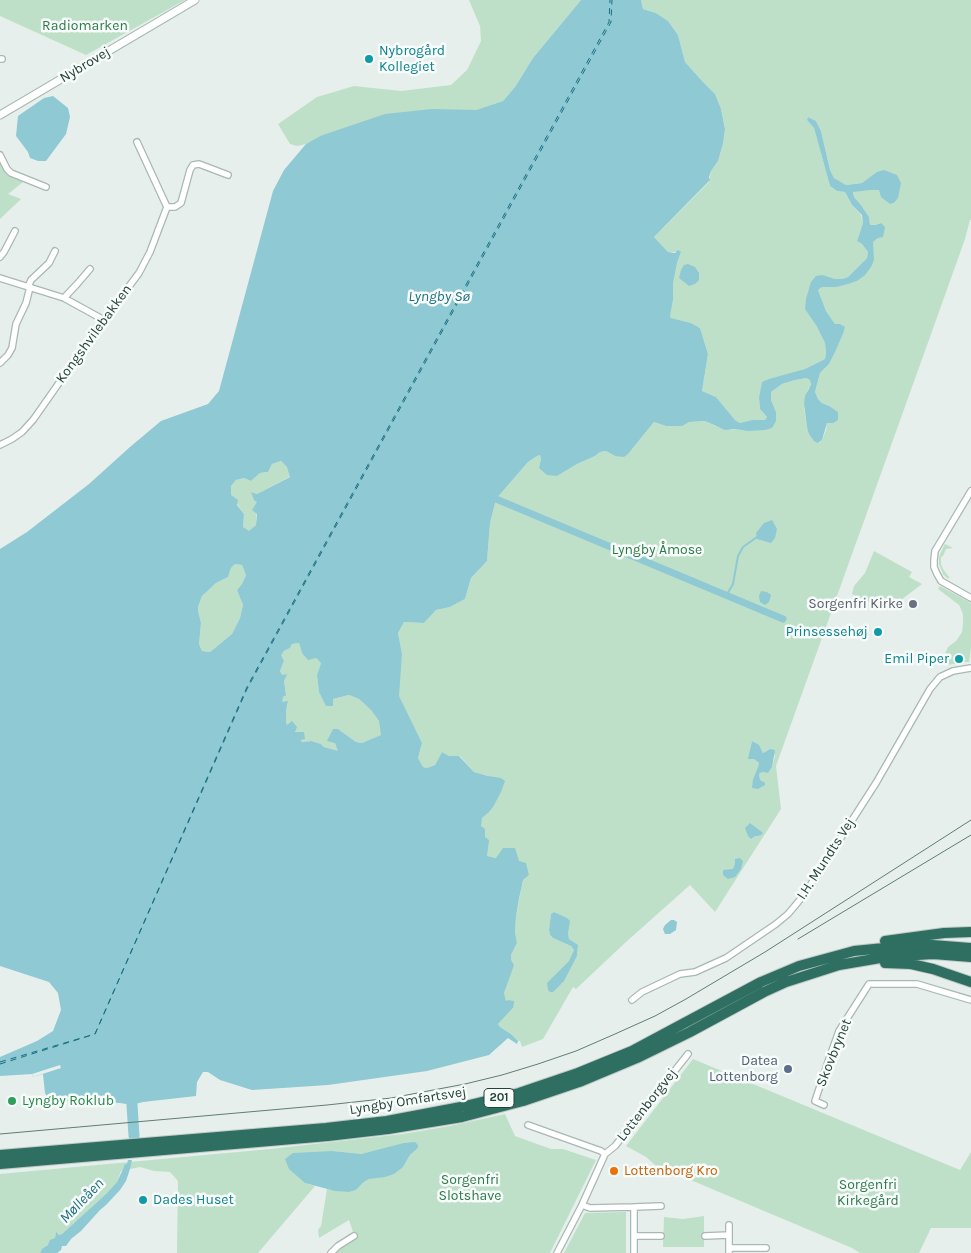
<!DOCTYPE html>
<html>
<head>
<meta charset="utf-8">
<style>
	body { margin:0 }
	canvas { display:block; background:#e6efeb }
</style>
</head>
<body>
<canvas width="971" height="1253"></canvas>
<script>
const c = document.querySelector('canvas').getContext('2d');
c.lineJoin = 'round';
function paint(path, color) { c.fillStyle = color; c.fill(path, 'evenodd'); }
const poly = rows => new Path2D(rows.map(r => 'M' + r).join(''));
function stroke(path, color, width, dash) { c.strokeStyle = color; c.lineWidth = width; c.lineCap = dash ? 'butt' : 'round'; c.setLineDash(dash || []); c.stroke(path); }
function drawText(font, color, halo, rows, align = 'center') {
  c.font = font + ' Karla,sans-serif'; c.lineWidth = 5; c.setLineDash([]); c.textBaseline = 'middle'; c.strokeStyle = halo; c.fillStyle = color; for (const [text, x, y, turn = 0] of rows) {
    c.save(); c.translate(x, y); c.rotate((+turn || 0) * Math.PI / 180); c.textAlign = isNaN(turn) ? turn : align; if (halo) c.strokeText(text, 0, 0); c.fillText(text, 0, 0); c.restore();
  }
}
const green = poly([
	[0,0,185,0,86,55,0,16],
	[469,0,581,0,533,58,515,87,503,101,476,110,463,111,320,136,306,144,297,146,290,144,278,124,317,97,354,86,401,91,451,85,467,70,481,41,480,26],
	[641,0,971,0,971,220,970,220,965,239,935,323,776,766,781,809,715,912,690,885,626,942,576,989,573,987,543,1039,522,1047,520,1041,518,1041,511,1034,500,1027,498,1024,513,1008,512,1002,508,1000,506,1001,504,993,508,980,511,960,511,955,517,943,515,932,516,916,523,880,529,875,527,870,496,858,486,856,485,837,480,826,482,818,488,813,488,776,474,772,460,756,449,756,442,752,435,765,427,768,423,767,418,758,422,743,398,696,402,654,398,633,404,622,424,623,436,610,450,607,465,599,471,578,487,561,490,523,496,499,528,462,537,456,540,455,541,459,539,468,557,476,577,464,595,456,600,452,606,451,615,456,628,454,654,422,666,426,689,422,705,421,715,426,732,430,736,429,765,430,776,412,771,400,771,392,782,384,795,380,806,378,810,380,811,386,808,389,804,408,807,427,819,443,822,440,826,430,829,406,822,403,818,399,815,392,820,373,829,364,843,334,840,324,835,324,826,311,818,290,822,287,837,287,857,281,873,247,873,242,878,238,881,223,870,226,869,217,861,205,854,197,853,191,871,190,879,190,890,204,894,203,898,198,868,179,862,183,846,185,834,178,830,170,821,131,816,121,808,117,807,120,814,128,830,186,837,191,845,192,852,205,861,215,863,223,857,241,862,244,868,252,867,258,848,277,842,279,835,279,816,276,816,325,825,343,826,353,825,359,805,369,787,375,759,398,760,409,767,417,765,420,752,420,740,423,735,420,716,397,702,391,708,354,700,328,691,323,671,318,670,315,673,300,673,284,677,263,681,252,668,252,654,237,709,182,711,171,718,161,723,144,725,128,721,109,715,94,703,82,685,62,678,35,668,21,656,13,643,9],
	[752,741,761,749,763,753,770,749,775,756,772,767,768,773,762,772,759,774,760,780,753,779,758,767,759,763,754,759,750,751],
	[554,912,560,915,568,928,568,933,569,939,578,946,577,956,561,985,574,950,571,946,553,938,550,935,549,930,551,914],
	[0,162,5,171,23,182,8,194,21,199,0,219],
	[281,461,287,467,291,476,257,494,251,492,257,501,256,525,249,532,243,527,244,514,231,495,231,486,236,480,244,478,251,481,260,473,268,472,272,464],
	[945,544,953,548,946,549,943,556,941,557,941,564,943,569,949,577,948,579,943,574,939,564,939,557,941,552],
	[874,551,912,572,909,577,922,584,888,610,852,594,854,586,865,573],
	[235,564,242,565,246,575,242,584,237,590,243,605,240,618,232,634,210,652,202,651,199,644,201,623,198,611,198,607,202,596,216,583,228,577,231,568],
	[940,586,971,603,971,648,969,662,962,662,948,665,941,663,948,647,956,641,962,632,963,623,963,614,959,605,938,589],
	[299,643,302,653,316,658,321,663,317,675,319,692,326,705,333,699,349,695,359,699,371,710,379,721,382,735,362,743,356,742,338,729,335,743,339,752,324,747,321,744,313,741,303,742,300,739,298,733,287,726,286,722,286,711,288,702,281,702,283,697,286,694,284,681,286,674,282,676,280,671,284,661,280,655,284,651,290,648,292,644],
	[693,1059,960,1170,971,1152,971,1228,931,1228,919,1253,860,1253,852,1248,655,1165,646,1157,626,1146],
	[505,1114,515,1136,551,1149,563,1149,596,1160,550,1253,334,1253,355,1238,349,1220,319,1238,318,1230,321,1226,327,1189,349,1192,356,1190,364,1182,369,1179,403,1167,410,1155,418,1148,379,1150,360,1154,333,1151,305,1183,315,1186,258,1253,177,1253,178,1181,170,1172,154,1171,140,1167,121,1171,117,1182,106,1194,62,1234,59,1235,56,1233,55,1238,40,1253,0,1253,0,1174,270,1149,403,1134,450,1126],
	[626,1212,626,1253,564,1253,585,1213],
	[704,1216,704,1247,663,1247,664,1217,683,1219]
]);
const water = poly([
	[581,0,641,0,643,9,656,13,668,21,678,35,685,62,703,82,715,94,721,109,725,129,723,144,718,161,711,171,709,177,710,180,654,237,668,252,675,253,678,250,681,252,677,263,673,284,673,300,670,316,671,318,691,323,700,328,708,354,702,391,716,397,735,420,740,423,752,420,765,420,767,417,760,409,759,398,762,382,769,379,805,369,825,359,826,353,825,343,816,325,805,309,806,299,811,282,816,276,822,275,835,279,842,279,848,277,867,258,868,252,862,244,857,241,863,223,862,215,852,205,845,192,837,191,830,186,814,128,807,120,808,117,816,121,821,131,830,170,834,178,846,185,862,183,877,172,884,170,897,175,901,183,898,198,894,203,890,204,881,197,879,190,871,190,853,192,854,197,861,205,869,217,870,225,875,225,881,223,885,227,883,237,878,238,873,242,874,260,871,267,865,275,857,281,848,284,837,287,822,287,818,290,826,311,835,324,840,324,845,327,843,334,835,352,829,364,820,373,815,392,818,399,822,403,829,406,838,412,838,420,833,423,827,423,822,440,818,443,814,441,809,434,807,427,804,404,805,396,811,385,810,380,806,378,795,380,782,384,771,392,771,400,776,412,776,421,772,428,765,430,748,431,736,429,725,430,705,421,689,422,682,426,666,426,654,422,628,454,624,457,615,456,606,451,600,452,595,456,577,464,557,476,547,475,539,468,541,459,540,455,537,456,528,462,496,499,490,523,487,561,471,578,465,599,450,607,436,610,424,623,404,622,398,633,402,654,399,696,422,743,418,758,423,767,427,768,435,765,442,752,449,756,459,756,474,772,488,776,501,778,505,781,501,792,493,807,488,813,482,818,481,826,485,829,485,837,489,840,487,856,496,858,503,848,515,848,519,861,526,863,529,875,523,880,519,899,516,916,515,932,517,943,511,955,511,960,514,965,504,993,506,1001,508,1000,514,1001,514,1003,513,1008,498,1024,500,1027,511,1034,518,1041,517,1044,508,1038,489,1055,427,1071,328,1085,252,1090,220,1080,208,1072,203,1072,197,1082,196,1096,143,1102,132,1105,120,1103,81,1100,50,1102,45,1093,43,1074,33,1077,32,1074,0,1076,0,1057,37,1041,53,1031,61,1010,58,993,49,982,0,966,0,549,27,532,89,484,130,447,161,421,208,404,219,391,273,191,284,170,306,144,320,136,385,114,432,109,476,110,503,101,515,87,533,58],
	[281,461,287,467,290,477,257,494,251,492,254,500,257,502,252,510,257,514,256,525,249,531,243,527,244,514,237,505,238,500,231,495,231,486,236,480,244,478,251,481,260,473,268,472,272,464],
	[235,564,242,565,246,575,242,584,237,590,243,605,240,618,232,634,210,652,202,651,199,644,201,623,198,611,198,607,202,596,216,583,228,577,231,568],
	[299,643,302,653,308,660,316,658,321,663,317,675,319,692,326,706,333,706,333,699,349,695,359,699,371,710,379,721,381,735,362,743,356,742,338,729,333,729,327,741,335,743,338,751,324,747,321,744,312,741,302,742,301,740,305,739,304,732,295,732,297,727,292,721,287,725,286,722,286,711,288,701,282,702,283,697,286,695,284,681,287,674,282,675,280,671,284,661,281,655,284,651,290,648,292,644],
	[53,96,68,108,70,117,66,134,46,161,38,161,30,158,28,152,16,136,18,116,44,98],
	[688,264,695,267,699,273,699,280,695,284,689,286,679,278,681,270,684,265],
	[772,520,777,529,775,538,771,543,757,539,756,533,764,523],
	[761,591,767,592,771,595,769,602,765,605,760,602,759,596],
	[752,741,759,745,763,753,770,749,775,750,772,767,768,773,762,772,759,774,760,780,765,783,765,785,758,789,752,788,753,779,758,767,759,763,754,759,748,759],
	[750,823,763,833,761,835,757,836,755,836,751,839,748,836,745,828],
	[740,858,743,861,741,869,735,877,728,879,723,875,723,870,733,869,735,864,735,859],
	[554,912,567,918,570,921,568,933,569,939,578,945,577,956,564,981,553,992,550,992,548,990,547,983,569,961,574,950,571,946,553,938,550,935,549,930,551,914],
	[671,920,674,920,677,922,676,930,670,934,665,934,663,929,665,925],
	[415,1142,418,1145,418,1148,410,1155,403,1167,394,1174,385,1177,369,1179,364,1182,356,1190,349,1192,335,1191,305,1183,289,1169,285,1159,293,1153,333,1151,361,1154,404,1143],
	[128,1160,132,1160,130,1169,126,1181,120,1190,106,1205,100,1210,81,1231,71,1239,66,1246,62,1246,61,1250,57,1253,40,1253,42,1249,48,1245,50,1240,55,1238,56,1232,59,1235,62,1234,106,1194,117,1182,124,1167,124,1165,127,1164]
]);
const pier = poly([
	[60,1065,61,1068,33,1077,32,1074]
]);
const stream = poly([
	[726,596,733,584,738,556,743,547,757,537]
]);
const canal = poly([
	[496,499,783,619]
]);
const river = poly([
	[132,1105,134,1136]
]);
const ferry = poly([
	[0,1062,95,1034,247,687,609,22,610,0],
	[0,1064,95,1034,247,689,611,22,612,0]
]);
const minor = poly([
	[0,59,2,59],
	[0,155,7,169,11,173,46,187],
	[167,207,175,207,181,203,190,170,193,165,199,164,228,175],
	[0,257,4,252,15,231],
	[0,278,64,298,104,320],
	[28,287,31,280,49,263,55,251],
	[64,298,78,283,90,269],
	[0,363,8,355,12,348,16,324,26,303,30,287],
	[0,445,12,439,22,432,33,420,92,336,139,273,150,252,167,207,137,142],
	[971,491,935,551,934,560,934,567,937,574,941,581,971,598],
	[632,1000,642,992,680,974,695,972,726,958,776,924,788,914,804,895,876,783,930,689,940,677,953,671,971,668],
	[824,1105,815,1101,829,1059,839,1031,869,984,917,984,971,1000],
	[528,1125,601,1151,605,1154],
	[582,1205,590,1208,634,1207,634,1253],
	[634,1207,661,1206],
	[729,1225,729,1253],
	[634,1236,661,1236],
	[705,1236,729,1235],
	[729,1248,766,1248],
	[331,1253,338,1246,354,1236],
	[557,1253,582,1205,605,1154,615,1146,688,1054]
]);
const tertiary = poly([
	[0,115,195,0]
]);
const motorway = poly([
	[885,941,944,933,971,932],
	[885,963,911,964,933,969,971,982],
	[0,1155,326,1128,387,1121,461,1107,519,1093,578,1073,632,1051,761,982,799,966,854,951,894,947,932,945,971,948],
	[0,1164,328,1136,388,1129,462,1117,523,1101,582,1081,637,1058,690,1032,764,992,786,982,839,965,886,957,933,954,971,957]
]);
const tram = poly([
	[798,939,971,835],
	[0,1134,327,1105,391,1098,465,1084,502,1075,538,1064,576,1051,615,1034,655,1016,686,999,765,952,971,820]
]);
const markers = [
	[369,59,5,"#0f9aa8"],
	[913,604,5,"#6b7280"],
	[878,632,5,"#0f9aa8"],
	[959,659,5,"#0f9aa8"],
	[788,1069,5,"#5c6f8a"],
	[12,1101,5,"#2e9e5b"],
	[614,1171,5,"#e8710a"],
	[143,1200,5,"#0f9aa8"]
];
const shields = [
	[499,1098,30]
];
const shieldNames = [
	["201",499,1098]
];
const parkNames = [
	["Radiomarken",85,26],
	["Lyngby Åmose",657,550],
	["Sorgenfri",470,1180],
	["Slotshave",470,1196],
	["Sorgenfri",868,1185],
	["Kirkegård",868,1201]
];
const cultureNames = [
	["Nybrogård",379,51],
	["Kollegiet",379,67],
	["Prinsessehøj",868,632,"right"],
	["Emil Piper",949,659,"right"],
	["Dades Huset",153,1200]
];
const streetNames = [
	["Nybrovej",85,65,-31],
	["Kongshvilebakken",94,334,-54],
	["I.H. Mundts Vej",826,859,-57],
	["Skovbrynet",834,1053,-68],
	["Lyngby Omfartsvej",408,1101,-9],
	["Lottenborgvej",647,1105,-52]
];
const worshipNames = [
	["Sorgenfri Kirke",903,604]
];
const serviceNames = [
	["Datea",778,1061],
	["Lottenborg",778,1077]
];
const leisureNames = [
	["Lyngby Roklub",22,1101]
];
const foodNames = [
	["Lottenborg Kro",624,1171]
];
const waterNames = [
	["Lyngby Sø",439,297],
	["Mølleåen",82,1201,-46]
];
paint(green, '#bfe0c8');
paint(water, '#8ec9d4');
paint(pier, '#e6efeb');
stroke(stream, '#8ec9d4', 2);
stroke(canal, '#8ec9d4', 7);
stroke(river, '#8ec9d4', 11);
stroke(ferry, '#1c6f80', 1, [6, 5]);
stroke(minor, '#a8b8b2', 8);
stroke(tertiary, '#a8b8b2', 9);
stroke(motorway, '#c2cac8', 12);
stroke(minor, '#fff', 5.5);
stroke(tertiary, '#fff', 7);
stroke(motorway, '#2f6f62', 10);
stroke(tram, '#5f7d75', 1);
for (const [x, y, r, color] of markers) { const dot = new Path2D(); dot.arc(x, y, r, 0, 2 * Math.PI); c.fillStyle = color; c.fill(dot); stroke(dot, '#f7fbf9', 2); }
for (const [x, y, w] of shields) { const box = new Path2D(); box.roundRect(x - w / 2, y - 9.5, w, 19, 4); c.fillStyle = '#f7fbf9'; c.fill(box); stroke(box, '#24423a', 1); }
drawText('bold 12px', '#24423a', null, shieldNames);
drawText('14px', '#2d7a4b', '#f7fbf9', parkNames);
drawText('14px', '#0d838f', '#f7fbf9', cultureNames, 'left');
drawText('14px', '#24423a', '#f7fbf9', streetNames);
drawText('14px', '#5b616d', '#f7fbf9', worshipNames, 'right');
drawText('14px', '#4e5e75', '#f7fbf9', serviceNames, 'right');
drawText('14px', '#27864d', '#f7fbf9', leisureNames, 'left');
drawText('14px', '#c56008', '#f7fbf9', foodNames, 'left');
drawText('italic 15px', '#1c6f80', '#f7fbf9', waterNames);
</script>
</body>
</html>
